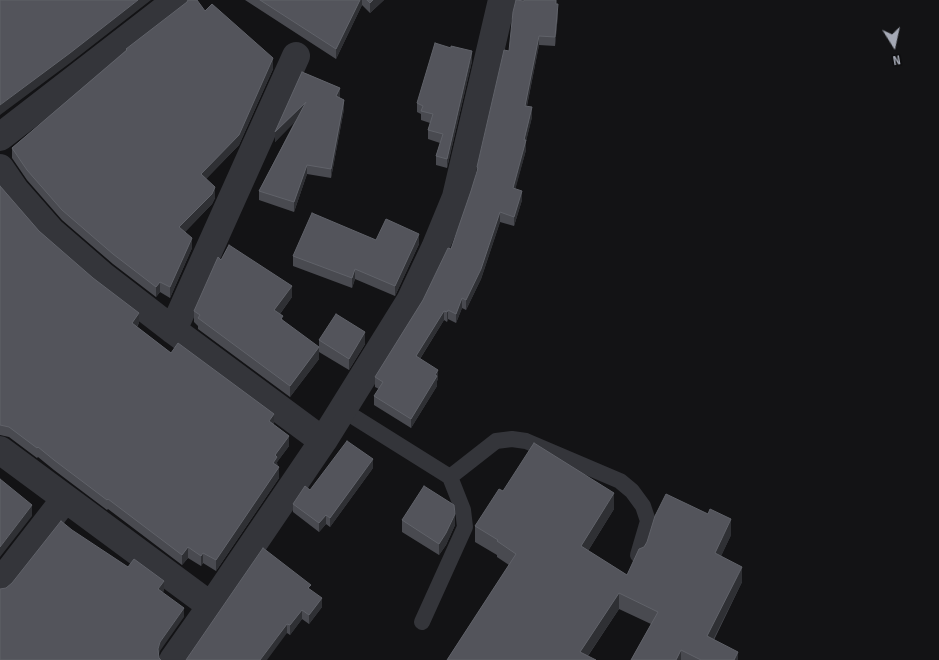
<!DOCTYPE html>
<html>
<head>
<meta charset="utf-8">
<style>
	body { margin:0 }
	#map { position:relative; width:939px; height:660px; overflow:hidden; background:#131315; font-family:"Sofia Sans Condensed",sans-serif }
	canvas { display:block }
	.north { position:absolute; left:869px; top:20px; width:50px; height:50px; -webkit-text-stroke:4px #0e0e10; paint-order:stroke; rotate:170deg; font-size:14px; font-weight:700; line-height:20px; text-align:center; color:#a5a9b5 }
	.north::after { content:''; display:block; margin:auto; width:18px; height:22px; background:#a5a9b5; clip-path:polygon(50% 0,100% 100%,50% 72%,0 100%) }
</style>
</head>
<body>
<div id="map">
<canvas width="939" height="660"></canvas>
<div class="north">N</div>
</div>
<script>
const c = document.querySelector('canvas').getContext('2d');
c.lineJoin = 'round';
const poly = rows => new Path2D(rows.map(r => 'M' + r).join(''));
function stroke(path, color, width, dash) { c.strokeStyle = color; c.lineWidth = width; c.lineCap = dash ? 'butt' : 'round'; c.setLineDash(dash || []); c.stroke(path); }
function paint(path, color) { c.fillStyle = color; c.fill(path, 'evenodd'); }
const lane = poly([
	[343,410,450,477,496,441,512,439,526,441,620,481,632,491,643,506,648,521,638,555],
	[422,622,465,527,463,510,450,477]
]);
const street = poly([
	[0,137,177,0],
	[0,168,15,190,51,231,103,276,173,330,323,441],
	[173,330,296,56],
	[0,450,211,606],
	[0,583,65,499],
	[173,660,211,606,323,441,410,301,435,248,456,197,502,0]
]);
const wall = poly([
	[245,0,384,0,370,13,362,5,336,59],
	[556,4,558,14,555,46,539,45,527,106,532,117,526,141,526,150,515,189,522,200,514,226,500,222,481,279,466,310,462,308,456,323,448,319,447,322,444,320,420,359,438,379,437,381,437,386,411,428,374,405,374,396,379,389,375,387,375,377,423,300,451,249,471,191,477,172,477,167,509,51],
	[205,11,273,69,239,145,206,179,215,198,212,204,185,232,192,248,170,298,160,292,156,297,113,264,62,220,27,180,12,158,12,148,126,50,126,49],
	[472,61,447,168,436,165,436,156,440,143,428,139,428,130,430,123,421,120,421,114,417,112,417,103],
	[302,72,340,88,340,98,344,100,344,109,331,178,307,174,294,212,259,200,259,191,295,121,275,142,275,132],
	[0,186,39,231,139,323,137,327,171,353,274,424,274,425,289,446,277,462,279,478,216,571,203,563,201,566,188,558,182,565,108,509,107,510,54,470,38,457,37,458,9,437,0,435],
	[376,240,419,244,395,296,355,279,352,288,293,266,293,256],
	[221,260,292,297,280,314,283,321,319,359,290,397,198,329,198,326,194,322,194,311],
	[319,340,365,344,349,370,319,352],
	[373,468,330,527,326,524,319,532,293,512,293,504,310,490],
	[503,491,614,509,588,551,627,575,731,535,721,556,742,582,714,640,738,660,631,660,651,624,619,609,588,656,447,660,509,565,497,557,497,555,475,542,475,526],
	[402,520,455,525,446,545,439,555,402,532],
	[311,590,322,607,309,624,302,619,290,635,287,633,186,660]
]);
const shadedWall = poly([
	[138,0,151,0,70,63,0,115,0,105],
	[360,0,362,0,362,5,336,59,336,49],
	[373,0,384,0,370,13,370,3],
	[558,4,558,14,555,46,555,37],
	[539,36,539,45,525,115,525,106],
	[472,51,472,61,447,168,447,159],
	[273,58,273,69,239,145,201,184,201,174],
	[340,88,340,97,336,105,336,96],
	[344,100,344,109,331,178,331,169],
	[306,102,306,111,275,142,275,132],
	[532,107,532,117,526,141,526,150,513,198,513,188],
	[307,165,307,174,294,212,294,202],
	[215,187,215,198,212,204,179,238,179,227],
	[522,191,522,200,514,226,514,217],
	[500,212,500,222,481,279,466,310,466,300],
	[419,234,419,244,395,296,395,286],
	[192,238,192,248,170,298,170,287],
	[355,269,355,279,352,288,352,278],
	[160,282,160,292,156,297,156,287],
	[292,286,292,297,274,322,274,310],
	[462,298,462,308,456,323,456,314],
	[448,310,448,319,447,322,447,312],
	[444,311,444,320,416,365,416,356],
	[139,313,139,323,132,333,132,323],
	[365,332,365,344,349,370,349,359],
	[319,347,319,359,290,397,290,386],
	[438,370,438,379,437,381,437,386,411,428,411,419],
	[274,414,274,424,269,431,269,421],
	[289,436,289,446,277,462,277,467,273,463,275,455],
	[373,459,373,468,330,527,330,518],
	[279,467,279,478,216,571,216,560],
	[614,493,614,509,581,562,581,546],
	[32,505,32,516,0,557,0,547],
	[455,514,455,525,446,545,439,555,439,544],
	[326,515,326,524,319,532,319,523],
	[731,519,731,535,715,569,715,553],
	[188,547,188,558,182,565,182,555],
	[203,553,203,563,201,566,201,556],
	[742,567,742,582,707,652,707,636],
	[164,581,164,591,158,598,158,589],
	[619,593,619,609,585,660,580,652],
	[322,598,322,607,309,624,309,615],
	[184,608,184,617,160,651,158,658,158,649,160,642],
	[302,610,302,619,290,635,290,625],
	[287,624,287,633,267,660,260,660],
	[681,650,681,660,676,660],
	[738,652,738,660,734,660]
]);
const building = poly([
	[0,0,138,0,70,53,0,105,0,0],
	[188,0,197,0,205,11,212,4,273,58,239,135,201,174,215,187,212,194,179,227,192,238,170,287,160,282,156,287,113,254,62,210,27,170,12,148,127,50,126,49,187,2,188,0],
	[260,0,360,0,336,49,260,0],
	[367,0,373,0,370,3,367,0],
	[516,0,524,1,524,0,556,0,556,4,558,4,555,37,539,36,525,106,532,107,524,140,526,140,513,188,522,191,514,217,500,212,481,269,466,300,462,298,456,314,448,310,447,312,444,311,416,356,438,370,435,375,437,376,411,419,374,396,383,382,375,377,423,300,448,248,451,249,471,191,478,168,477,167,504,50,509,51,513,12,516,0],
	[435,43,451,48,451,46,472,51,447,159,436,156,443,134,428,130,433,114,421,111,423,106,417,103,435,43],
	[302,72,340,88,336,96,344,100,331,169,307,165,294,202,259,191,306,102,275,132,302,72],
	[0,186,39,231,93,278,139,313,132,323,171,353,178,343,274,414,269,421,289,436,275,455,277,457,273,463,279,467,216,560,203,553,201,556,188,547,182,555,108,499,107,500,54,460,38,447,37,448,9,427,0,425,0,186],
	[312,213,376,240,386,219,419,234,395,286,355,269,352,278,293,256,312,213],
	[229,245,292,286,274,310,283,316,281,319,319,347,290,386,198,318,200,315,194,311,218,257,221,260,229,245],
	[336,314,365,332,349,359,319,340,336,314],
	[347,441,373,459,330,518,326,515,319,523,293,504,305,486,310,490,347,441],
	[534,443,614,493,581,546,627,575,639,549,644,547,647,542,655,516,666,494,708,514,710,509,731,519,715,553,742,567,707,636,738,652,734,660,701,660,681,650,676,660,631,660,658,612,619,593,580,652,596,660,447,660,516,554,497,541,498,540,475,526,499,489,503,491,534,443],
	[0,479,32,505,0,547,0,479],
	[424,486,454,505,455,514,446,533,439,544,402,520,424,486],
	[61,521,72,530,128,567,134,559,164,581,158,589,184,608,160,642,158,649,159,658,161,660,0,660,0,589,6,588,12,583,61,521],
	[263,548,311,585,308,588,322,598,309,615,302,610,290,625,287,624,260,660,186,660,263,548]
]);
stroke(lane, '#34353a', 16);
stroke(street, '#34353a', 28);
paint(wall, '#494a50');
paint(shadedWall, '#2f3034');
paint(building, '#53545b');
stroke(building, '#606269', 1);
</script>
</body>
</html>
